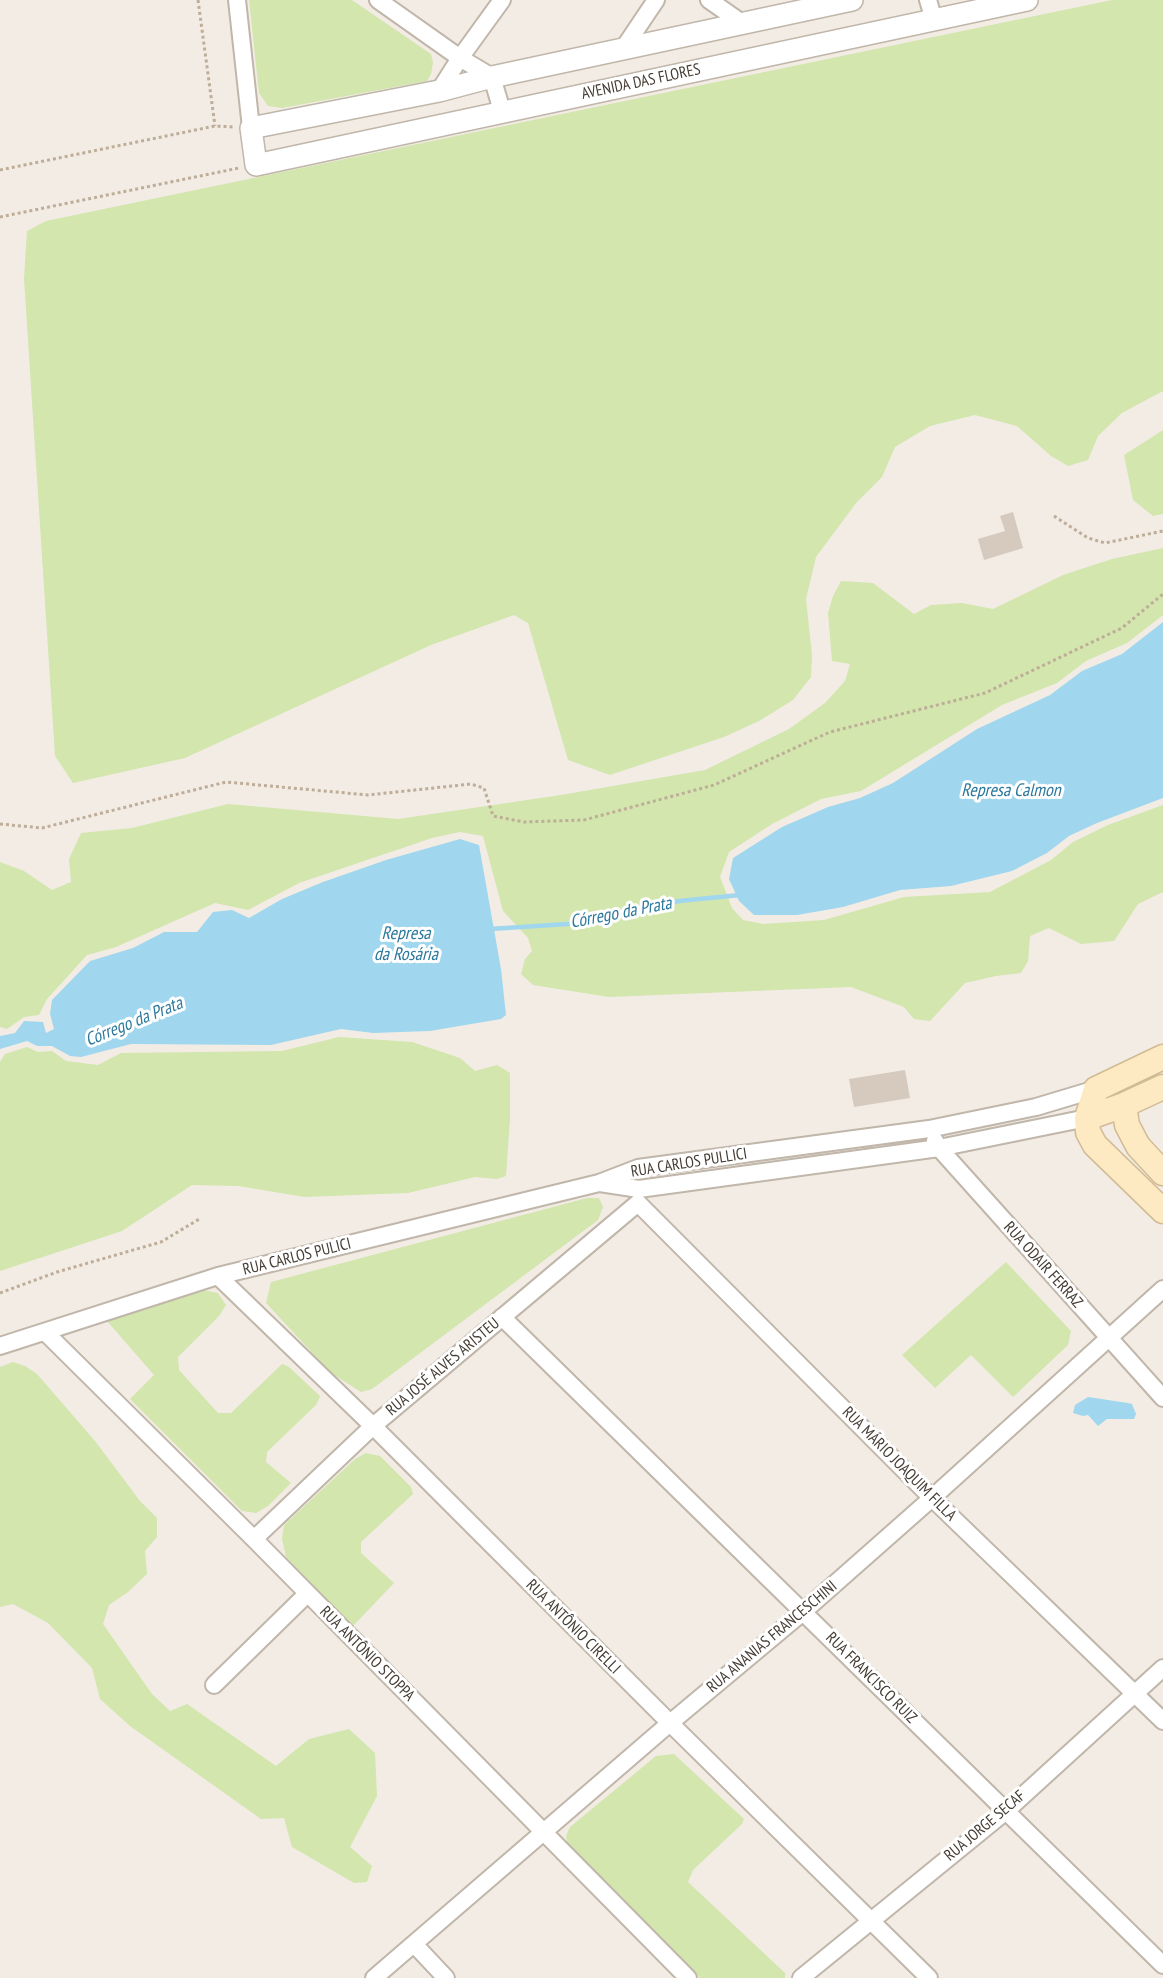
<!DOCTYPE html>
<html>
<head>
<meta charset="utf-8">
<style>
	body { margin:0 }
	canvas { display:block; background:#f2ece4 }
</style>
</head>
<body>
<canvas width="1163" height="1978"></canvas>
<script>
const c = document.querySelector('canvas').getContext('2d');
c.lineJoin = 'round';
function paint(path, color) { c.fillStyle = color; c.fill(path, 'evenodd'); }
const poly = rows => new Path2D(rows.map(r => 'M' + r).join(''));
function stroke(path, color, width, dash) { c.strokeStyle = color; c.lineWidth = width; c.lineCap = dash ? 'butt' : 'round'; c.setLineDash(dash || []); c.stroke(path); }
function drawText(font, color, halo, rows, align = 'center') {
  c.font = font + ' "PT Sans Narrow",sans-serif'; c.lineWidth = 6; c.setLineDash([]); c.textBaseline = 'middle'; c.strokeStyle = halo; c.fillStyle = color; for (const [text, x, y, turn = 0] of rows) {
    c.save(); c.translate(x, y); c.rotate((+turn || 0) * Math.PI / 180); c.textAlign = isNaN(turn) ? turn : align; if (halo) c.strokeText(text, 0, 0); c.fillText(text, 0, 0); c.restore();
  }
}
const green = poly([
	[249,0,352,0,431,54,433,63,431,74,427,81,282,108,268,106,259,93],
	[1112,0,1163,0,1163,391,1122,413,1098,436,1088,460,1068,466,1051,456,1017,426,975,415,930,426,895,447,882,477,856,503,816,557,806,599,812,655,811,677,793,700,759,721,724,737,610,775,568,760,528,623,514,615,431,645,185,758,73,783,55,756,24,279,27,231,46,221],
	[1163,430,1163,514,1153,516,1133,500,1124,455],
	[1163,548,1163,615,1127,643,1086,661,1057,683,1002,705,861,791,821,799,772,824,729,852,720,877,732,908,743,920,763,924,824,920,904,897,990,892,1051,860,1073,842,1108,825,1163,805,1163,892,1138,904,1114,941,1081,944,1049,928,1030,936,1028,961,1021,973,996,976,965,983,930,1021,914,1019,904,1007,851,987,609,997,533,985,521,974,525,959,532,951,528,938,503,911,483,836,460,832,432,838,299,883,248,910,215,903,116,947,87,955,47,999,39,1015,24,1017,7,1029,0,1027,0,862,24,871,52,890,71,882,69,859,81,833,132,828,228,804,398,819,561,795,705,770,789,729,825,703,845,681,850,664,832,661,828,613,833,596,841,581,873,583,914,614,931,605,962,603,993,609,1063,575,1112,559],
	[339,1037,412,1042,460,1058,475,1071,497,1065,510,1073,510,1119,506,1176,497,1179,475,1177,408,1193,305,1197,238,1186,192,1185,122,1231,0,1271,0,1062,5,1054,27,1047,38,1052,52,1051,66,1061,98,1065,121,1053,282,1051],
	[587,1198,599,1198,603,1207,598,1220,372,1389,361,1392,331,1373,266,1303,271,1282],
	[1006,1262,1071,1331,1068,1345,1013,1397,971,1355,935,1388,902,1355],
	[197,1289,218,1293,226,1305,219,1316,178,1357,179,1370,218,1413,231,1413,282,1364,289,1367,320,1396,316,1405,267,1452,266,1462,291,1483,268,1506,256,1513,242,1511,130,1399,154,1375,107,1321],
	[13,1362,25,1366,37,1374,95,1441,140,1501,157,1518,157,1537,145,1551,147,1574,128,1592,109,1605,103,1624,152,1694,170,1711,187,1704,276,1766,309,1739,349,1729,375,1753,377,1796,350,1847,372,1866,367,1882,354,1883,292,1847,284,1818,261,1819,130,1726,100,1699,92,1668,48,1623,13,1604,0,1607,0,1367],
	[366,1453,380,1456,411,1487,413,1494,361,1542,361,1553,394,1583,353,1626,286,1557,282,1539,284,1525,355,1459],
	[674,1754,744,1819,742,1824,693,1870,688,1882,785,1973,785,1978,700,1978,567,1842,566,1836,570,1827,656,1756]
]);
const water = poly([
	[1163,622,1163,798,1097,823,1069,836,1047,853,1012,871,951,886,900,890,843,907,797,915,754,915,739,901,729,879,733,858,782,827,828,807,860,798,893,783,977,729,1050,695,1082,671,1122,654],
	[460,839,479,845,501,969,506,1015,501,1019,430,1031,373,1033,341,1029,271,1045,131,1044,81,1057,70,1056,52,1046,37,1046,27,1041,0,1049,0,1036,15,1033,24,1021,43,1022,46,1033,54,1029,50,1014,52,1000,90,961,133,948,164,932,197,932,213,912,232,910,249,918,282,899,323,882,386,860],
	[1088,1397,1128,1403,1132,1404,1136,1414,1134,1419,1107,1419,1098,1426,1088,1415,1083,1416,1073,1413,1075,1405]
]);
const stream = poly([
	[490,929,583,923,679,901,740,895]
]);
const building = poly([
	[1013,512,1023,548,984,560,978,539,1005,531,1000,516],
	[905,1070,910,1098,854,1107,849,1079]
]);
const path = poly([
	[198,0,215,126],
	[0,170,215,126,234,127],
	[0,217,239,168],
	[1054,516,1088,538,1105,543,1163,531],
	[0,824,42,828,226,782,368,795,471,784,484,788,493,816,524,822,584,820,714,785,830,732,985,693,1122,628,1163,594],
	[0,1293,57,1272,161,1242,201,1218]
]);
const minor = poly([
	[237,0,251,128],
	[378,0,460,58,492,77,502,111],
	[709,0,742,23],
	[928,0,934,20],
	[623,49,656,0],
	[439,91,460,58,502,0],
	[935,1141,939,1148,1163,1398],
	[600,1183,639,1189,939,1148,1087,1118],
	[638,1203,932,1498,1163,1721],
	[218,1276,373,1426,670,1723,929,1978],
	[502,1317,1163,1965],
	[45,1332,254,1539,688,1978],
	[0,1346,218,1276,599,1183,638,1168,929,1129,1036,1107,1096,1089],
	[254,1539,373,1426,638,1203],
	[214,1685,307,1594],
	[414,1944,446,1978],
	[374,1978,670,1723,804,1611,932,1498,1163,1289],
	[801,1978,1006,1811,1163,1668]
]);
const tertiary = poly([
	[852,0,492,77,439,91,251,128,256,165,1027,0]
]);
const secondary = poly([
	[1163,1057,1096,1089,1087,1118,1088,1132,1095,1145,1163,1211],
	[1124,1105,1127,1125,1138,1146,1163,1173],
	[1087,1118,1124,1105,1163,1087]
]);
const streetNames = [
	["AVENIDA DAS FLORES",641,82,-12],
	["RUA CARLOS PULLICI",689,1163,-9],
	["RUA CARLOS PULICI",297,1257,-14],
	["RUA ODAIR FERRAZ",1043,1265,48],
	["RUA JOSÉ ALVES ARISTEU",443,1367,-40],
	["RUA MÁRIO JOAQUIM FILLA",899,1464,45],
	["RUA ANTÔNIO CIRELLI",573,1627,45],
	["RUA ANANIAS FRANCESCHINI",772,1637,-40],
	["RUA ANTÔNIO STOPPA",367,1654,45],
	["RUA FRANCISCO RUIZ",871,1678,45],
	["RUA JORGE SECAF",985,1826,-40]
];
const waterNames = [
	["Represa Calmon",1011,791],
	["Córrego da Prata",621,913,-11],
	["Represa",406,934],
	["da Rosária",406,955],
	["Córrego da Prata",134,1022,-22]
];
paint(green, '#d2e6ad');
paint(water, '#a0d7ee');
stroke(stream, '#a0d7ee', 4.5);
paint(building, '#d6c9bd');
stroke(minor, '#c0b6aa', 20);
stroke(tertiary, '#c0b6aa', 24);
stroke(secondary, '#d1bb94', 27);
stroke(path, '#bead98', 3, [3, 3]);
stroke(minor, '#fff', 16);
stroke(tertiary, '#fff', 21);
stroke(secondary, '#fde9c2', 24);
drawText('16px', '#443c34', '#fff', streetNames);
drawText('italic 18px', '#2d799d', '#fff', waterNames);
</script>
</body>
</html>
